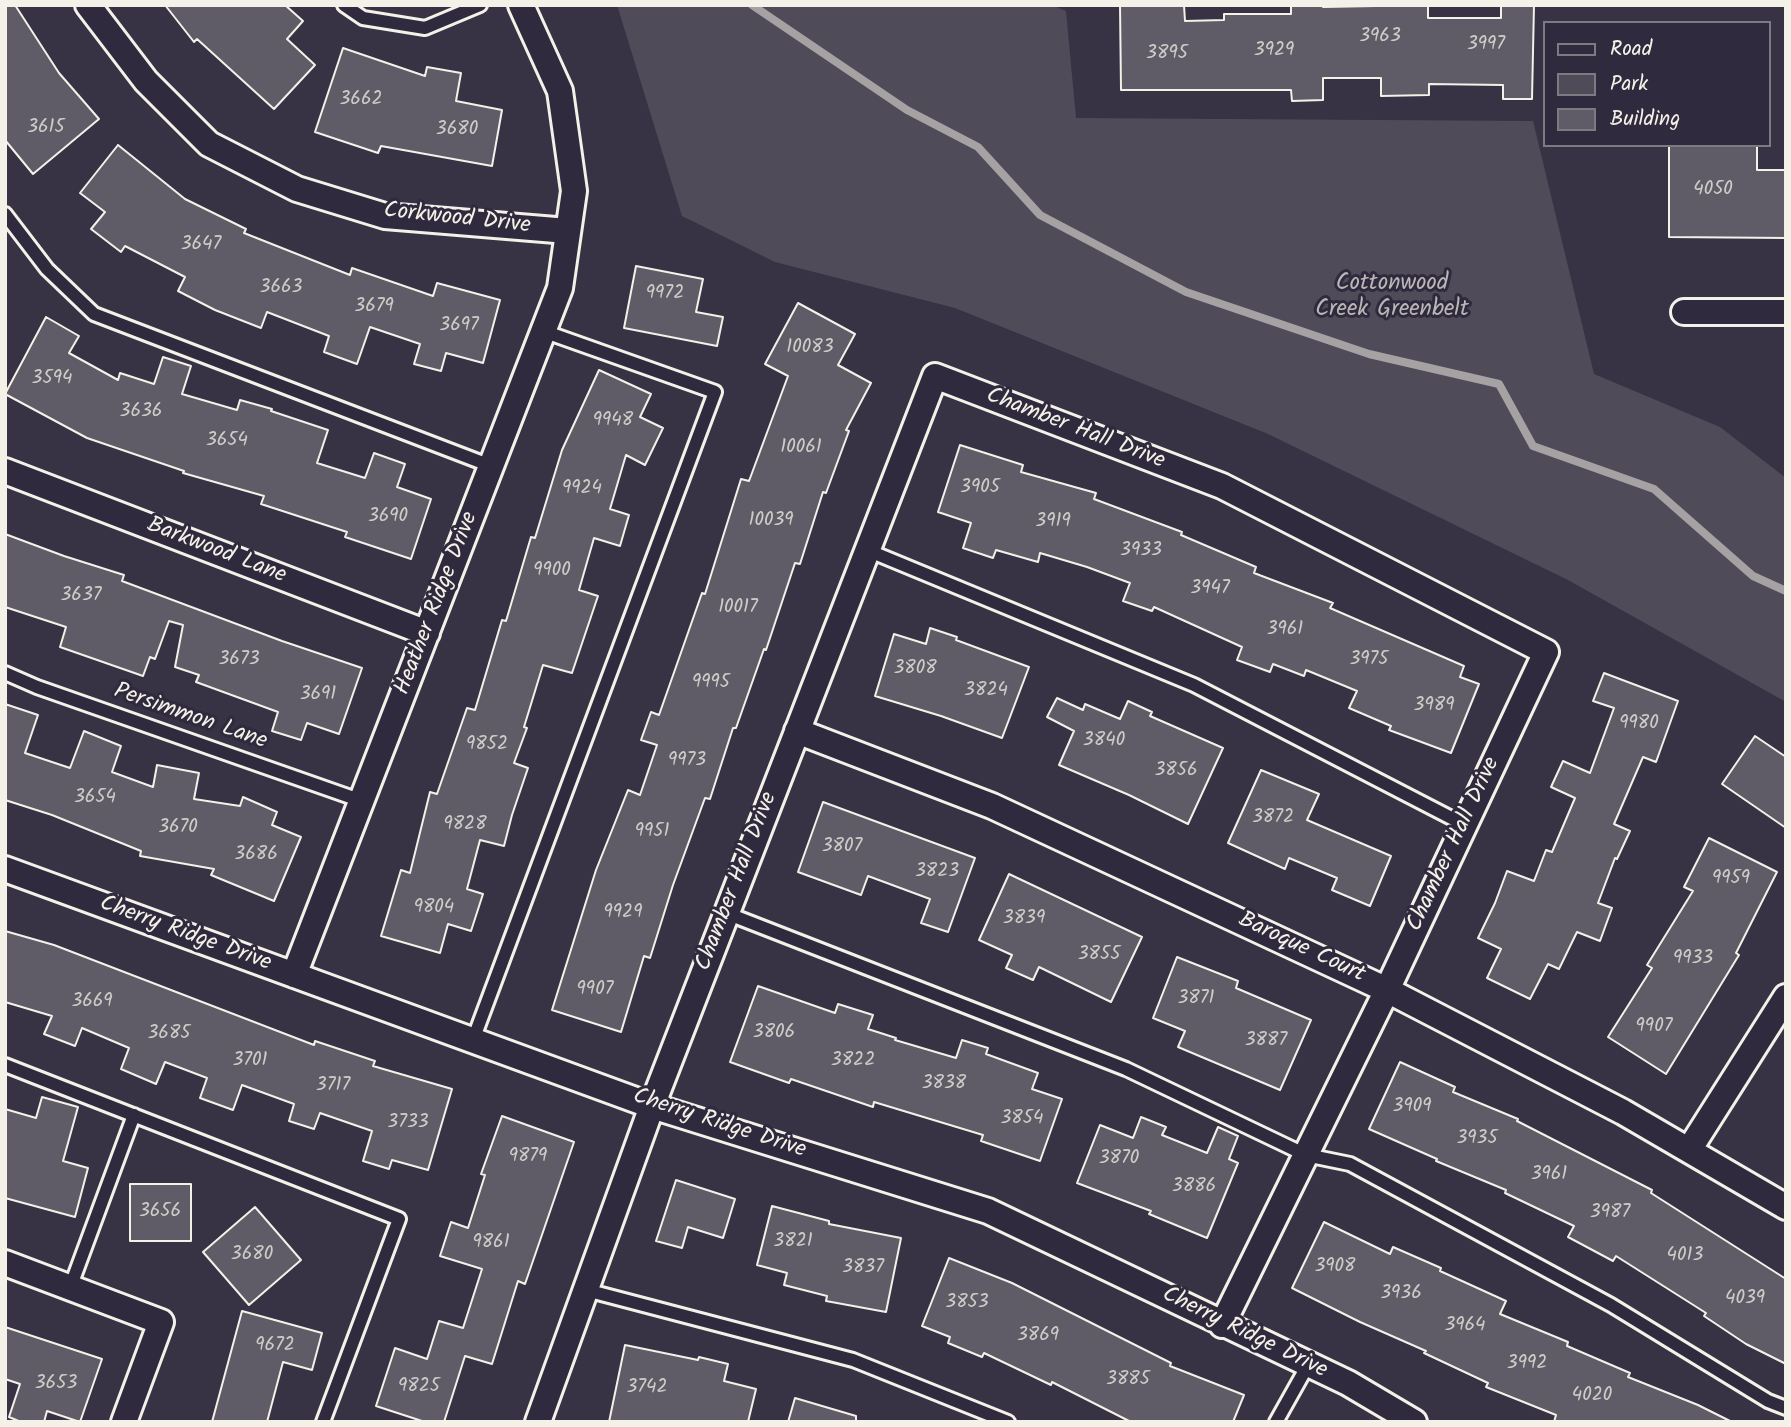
<!DOCTYPE html>
<html>
<head>
<meta charset="utf-8">
<style>
	body { margin:0 }
	#map { position:relative; width:1791px; height:1427px; overflow:hidden; background:#373244; font-family:Kalam,sans-serif }
	canvas { display:block }
	.frame { position:absolute; inset:0; border:7px solid #f4f1e8; pointer-events:none }
	.legend { position:absolute; left:1543px; top:21px; width:228px; height:126px; box-sizing:border-box; background:#2f2a3d; border:2px solid #7e7a81; margin:0; padding:9px 12px; list-style:none; font-size:21px; color:#f4f1e8 }
	.legend li { display:flex; align-items:center; gap:14px; height:35px }
	.legend b { width:35px; border:2px solid #7e7a81 }
</style>
</head>
<body>
<div id="map">
<canvas width="1791" height="1427"></canvas>
<div class="frame"></div>
<ul class="legend">
<li><b style="height:9px;background:#2f2a3d"></b>Road</li>
<li><b style="height:19px;background:#504b59"></b>Park</li>
<li><b style="height:19px;background:#5f5c67"></b>Building</li>
</ul>
</div>
<script>
const c = document.querySelector('canvas').getContext('2d');
c.lineJoin = 'round';
function paint(path, color) { c.fillStyle = color; c.fill(path, 'evenodd'); }
const poly = rows => new Path2D(rows.map(r => 'M' + r).join(''));
function stroke(path, color, width, dash) { c.strokeStyle = color; c.lineWidth = width; c.lineCap = dash ? 'butt' : 'round'; c.setLineDash(dash || []); c.stroke(path); }
function drawText(font, color, halo, rows, align = 'center') {
  c.font = font + ' Kalam,sans-serif'; c.lineWidth = 6; c.setLineDash([]); c.textBaseline = 'middle'; c.strokeStyle = halo; c.fillStyle = color; for (const [text, x, y, turn = 0] of rows) {
    c.save(); c.translate(x, y); c.rotate((+turn || 0) * Math.PI / 180); c.textAlign = isNaN(turn) ? turn : align; if (halo) c.strokeText(text, 0, 0); c.fillText(text, 0, 0); c.restore();
  }
}
const green = poly([
	[617,5,1052,5,1066,11,1076,118,1533,121,1594,374,1720,427,1786,478,1786,702,1568,580,1268,434,955,308,775,262,682,216]
]);
const stream = poly([
	[752,5,907,110,978,147,1040,215,1186,292,1369,354,1499,384,1533,446,1654,489,1753,576,1786,591]
]);
const building = poly([
	[5,5,15,5,59,73,99,119,33,174,5,140,5,5],
	[165,5,285,5,303,21,287,39,315,65,274,109,197,39,194,42,165,5],
	[1120,5,1184,5,1185,21,1224,20,1224,14,1291,14,1291,5,1323,5,1323,7,1428,5,1428,18,1501,18,1501,5,1534,5,1532,99,1503,99,1503,85,1429,84,1429,95,1381,96,1381,78,1323,78,1323,100,1292,101,1291,90,1121,90,1120,5],
	[343,48,425,76,427,67,461,73,456,101,502,110,492,166,381,146,378,153,315,132,343,48],
	[118,145,185,199,246,229,244,233,350,275,352,268,433,296,437,283,500,300,483,363,446,353,441,371,414,364,420,344,370,327,357,364,324,352,329,336,267,312,261,328,215,310,178,291,185,277,125,246,121,252,91,229,105,212,80,193,118,145],
	[1669,145,1757,145,1757,170,1786,170,1786,238,1669,237,1669,145],
	[636,266,703,279,696,312,723,317,717,346,624,328,636,266],
	[798,303,855,334,838,365,871,383,846,430,849,431,826,493,823,492,800,564,795,563,766,650,764,649,736,728,733,728,710,799,705,798,673,885,650,958,644,956,621,1032,552,1010,596,870,628,790,640,795,657,745,641,740,651,712,659,715,702,593,705,594,741,479,749,481,788,376,765,364,798,303],
	[46,317,79,336,69,353,118,380,120,373,154,384,163,357,191,366,182,394,237,410,240,400,272,409,271,411,328,430,317,463,365,478,374,453,405,464,397,487,431,499,411,559,345,537,347,532,261,504,264,496,183,473,184,471,87,438,5,394,46,317],
	[599,370,651,394,640,417,663,428,645,465,626,455,610,509,629,515,620,546,594,538,579,590,598,596,572,673,543,665,524,727,527,728,514,763,528,768,512,815,504,846,480,840,467,889,483,894,471,931,448,924,440,953,381,936,401,870,410,873,430,792,437,794,467,708,475,710,502,620,506,621,531,537,535,538,562,450,599,370],
	[960,445,1023,465,1021,472,1096,493,1094,499,1182,532,1181,535,1256,567,1254,573,1333,603,1330,608,1464,666,1460,677,1479,684,1451,753,1389,730,1391,726,1349,708,1357,691,1306,670,1304,676,1273,664,1270,672,1237,660,1242,647,1154,607,1152,611,1123,601,1130,583,1087,567,1040,553,1038,562,996,550,993,558,963,548,971,523,938,512,960,445],
	[5,534,64,556,124,575,122,581,282,641,362,668,339,734,307,723,301,740,272,731,278,712,196,682,199,675,175,667,183,625,169,621,155,659,150,657,143,676,60,647,66,627,5,607,5,534],
	[930,628,957,637,956,640,1029,667,1002,738,941,716,875,696,894,634,926,644,930,628],
	[1604,673,1678,701,1656,762,1643,757,1614,824,1630,831,1617,859,1615,858,1598,903,1612,908,1600,941,1577,932,1559,969,1548,964,1530,999,1487,978,1501,949,1478,938,1495,903,1507,871,1534,881,1546,850,1552,852,1575,798,1551,787,1563,761,1590,773,1614,708,1593,701,1604,673],
	[1057,698,1083,710,1085,704,1120,719,1128,701,1152,712,1150,716,1223,748,1188,824,1129,795,1059,765,1074,731,1047,717,1057,698],
	[5,704,38,715,25,753,70,768,84,731,121,746,112,772,153,787,157,765,199,773,194,799,240,806,243,797,277,812,272,825,301,837,274,901,211,875,214,869,140,856,141,851,52,815,5,800,5,704],
	[1755,736,1786,757,1786,828,1722,784,1755,736],
	[1261,770,1319,794,1307,820,1391,856,1370,906,1332,890,1337,878,1289,858,1285,869,1228,843,1261,770],
	[823,802,975,858,948,932,921,923,930,899,868,876,861,895,798,872,823,802],
	[1709,838,1777,872,1736,953,1739,955,1666,1074,1608,1037,1652,968,1647,965,1693,891,1684,887,1709,838],
	[1009,874,1142,937,1111,1002,1039,967,1033,980,1006,968,1012,955,979,940,1009,874],
	[5,931,54,945,314,1045,315,1041,375,1061,373,1066,452,1089,428,1170,392,1160,389,1169,363,1161,372,1131,320,1113,314,1129,289,1121,294,1104,242,1085,233,1110,200,1098,207,1078,165,1062,156,1084,121,1069,129,1048,82,1028,75,1046,44,1034,52,1016,5,1002,5,931],
	[1177,957,1238,981,1236,988,1311,1020,1280,1090,1178,1047,1185,1031,1153,1018,1177,957],
	[758,986,835,1013,838,1004,873,1015,868,1029,896,1038,895,1040,956,1058,962,1040,988,1048,986,1054,1038,1073,1032,1089,1062,1099,1040,1161,981,1141,983,1135,874,1102,873,1107,791,1079,789,1083,730,1062,758,986],
	[1400,1062,1455,1087,1453,1092,1518,1119,1517,1121,1652,1190,1651,1193,1786,1279,1786,1364,1746,1344,1704,1316,1706,1313,1616,1256,1613,1261,1568,1237,1574,1226,1505,1193,1506,1190,1436,1161,1437,1159,1369,1129,1400,1062],
	[42,1097,78,1107,63,1161,88,1168,75,1217,5,1198,5,1109,36,1118,42,1097],
	[502,1116,574,1142,525,1284,518,1281,492,1364,465,1356,444,1422,425,1422,376,1406,395,1348,427,1359,439,1321,463,1328,482,1269,440,1256,451,1222,468,1228,485,1175,481,1174,502,1116],
	[1141,1117,1166,1127,1162,1135,1207,1153,1218,1127,1238,1136,1229,1159,1238,1163,1207,1238,1149,1214,1151,1211,1077,1183,1100,1125,1133,1138,1141,1117],
	[676,1180,735,1199,723,1238,688,1227,682,1248,656,1241,676,1180],
	[130,1184,191,1184,191,1241,130,1241,130,1184],
	[772,1206,829,1221,829,1224,901,1238,886,1312,826,1301,827,1296,784,1285,787,1273,757,1265,772,1206],
	[255,1207,301,1260,249,1305,203,1252,255,1207],
	[1324,1222,1390,1254,1393,1247,1441,1268,1440,1271,1506,1301,1500,1314,1568,1342,1567,1346,1630,1373,1628,1377,1698,1405,1732,1422,1554,1422,1556,1415,1486,1387,1488,1383,1424,1353,1426,1351,1360,1322,1292,1288,1324,1222],
	[949,1258,1012,1283,1171,1363,1170,1366,1244,1395,1233,1422,1131,1422,1052,1382,1051,1385,984,1353,982,1357,948,1343,950,1337,922,1326,949,1258],
	[242,1311,322,1333,312,1370,283,1362,267,1422,212,1422,242,1311],
	[5,1327,102,1359,80,1422,47,1411,44,1422,21,1422,9,1417,20,1384,5,1379,5,1327],
	[625,1345,698,1360,699,1357,728,1364,724,1381,756,1389,748,1422,609,1422,625,1345],
	[795,1398,856,1416,856,1422,788,1422,795,1398]
]);
const service = poly([
	[344,5,363,18,425,28,480,5],
	[5,214,47,269,94,314,491,466],
	[867,550,1194,685,1465,825],
	[5,673,37,687,362,801],
	[726,913,1126,1069,1306,1155,1350,1164,1611,1305,1768,1401,1786,1408],
	[473,1040,715,392,543,331],
	[5,1065,399,1219,323,1422],
	[70,1288,134,1115],
	[586,1290,853,1360,1008,1422],
	[1276,1422,1308,1365]
]);
const minor = poly([
	[88,5,146,81,209,144,297,189,385,216,568,231],
	[1684,312,1786,312],
	[5,471,427,633],
	[797,731,992,806,1387,990,1623,1112,1786,1207],
	[5,869,652,1106,988,1211,1348,1383,1414,1422],
	[294,975,560,288,574,191,560,91,521,5],
	[1689,1150,1786,997],
	[5,1263,161,1322,124,1422],
	[538,1422,652,1106,935,376,1222,486,1546,652,1387,990,1222,1325]
]);
const numberNames = [
	["3963",1380,38],
	["3997",1486,46],
	["3929",1274,52],
	["3895",1167,55],
	["3662",361,101],
	["3615",46,129],
	["3680",457,131],
	["4050",1713,191],
	["3647",201,246],
	["3663",281,289],
	["9972",665,295],
	["3679",374,308],
	["3697",459,327],
	["10083",810,349],
	["3594",52,380],
	["3636",141,413],
	["9948",613,422],
	["3654",227,442],
	["10061",801,449],
	["3905",980,489],
	["9924",582,490],
	["3690",388,518],
	["10039",771,522],
	["3919",1053,523],
	["3933",1141,552],
	["9900",552,572],
	["3947",1210,590],
	["3637",81,597],
	["10017",738,609],
	["3961",1285,631],
	["3673",239,661],
	["3975",1369,661],
	["3808",915,670],
	["9995",711,684],
	["3824",986,692],
	["3691",318,696],
	["3989",1434,707],
	["9980",1639,725],
	["3840",1104,742],
	["9852",487,746],
	["9973",687,762],
	["3856",1176,772],
	["3654",95,799],
	["3872",1273,819],
	["9828",465,826],
	["3670",178,829],
	["9951",652,833],
	["3807",842,848],
	["3686",256,856],
	["3823",937,873],
	["9959",1731,880],
	["9804",434,909],
	["9929",623,914],
	["3839",1024,920],
	["3855",1099,956],
	["9933",1693,960],
	["9907",595,991],
	["3871",1196,1000],
	["3669",92,1003],
	["9907",1654,1028],
	["3806",774,1034],
	["3685",169,1035],
	["3887",1266,1042],
	["3701",250,1062],
	["3822",853,1062],
	["3838",944,1085],
	["3717",333,1087],
	["3909",1412,1108],
	["3854",1022,1120],
	["3733",408,1124],
	["3935",1477,1140],
	["9879",528,1158],
	["3870",1119,1160],
	["3961",1549,1176],
	["3886",1194,1188],
	["3656",160,1213],
	["3987",1610,1214],
	["3821",793,1243],
	["9861",491,1244],
	["3680",252,1256],
	["4013",1685,1257],
	["3908",1335,1268],
	["3837",863,1269],
	["3936",1401,1295],
	["4039",1745,1300],
	["3853",967,1304],
	["3964",1465,1327],
	["3869",1038,1337],
	["9672",275,1347],
	["3992",1527,1365],
	["3885",1128,1381],
	["3653",56,1385],
	["9825",419,1388],
	["3742",647,1389],
	["4020",1592,1397]
];
const streetNames = [
	["Corkwood Drive",457,220,6],
	["Chamber Hall Drive",1075,430,21],
	["Barkwood Lane",216,552,21],
	["Heather Ridge Drive",438,604,-69],
	["Persimmon Lane",190,718,19],
	["Chamber Hall Drive",1455,845,-65],
	["Chamber Hall Drive",738,882,-69],
	["Cherry Ridge Drive",185,935,20],
	["Baroque Court",1301,949,25],
	["Cherry Ridge Drive",719,1125,18],
	["Cherry Ridge Drive",1244,1334,26]
];
const parkNames = [
	["Cottonwood",1392,285],
	["Creek Greenbelt",1392,311]
];
paint(green, '#504b59');
stroke(stream, '#a6a2a4', 8);
paint(building, '#5f5c67');
stroke(building, '#f4f1e8', 2);
stroke(service, '#f4f1e8', 18);
stroke(minor, '#f4f1e8', 30);
stroke(service, '#2f2a3d', 12);
stroke(minor, '#2f2a3d', 24);
drawText('19px', '#cfccc8', null, numberNames);
drawText('23px', '#f4f1e8', '#2f2a3d', streetNames);
drawText('23px', '#bbb7b6', '#2f2a3d', parkNames);
</script>
</body>
</html>
